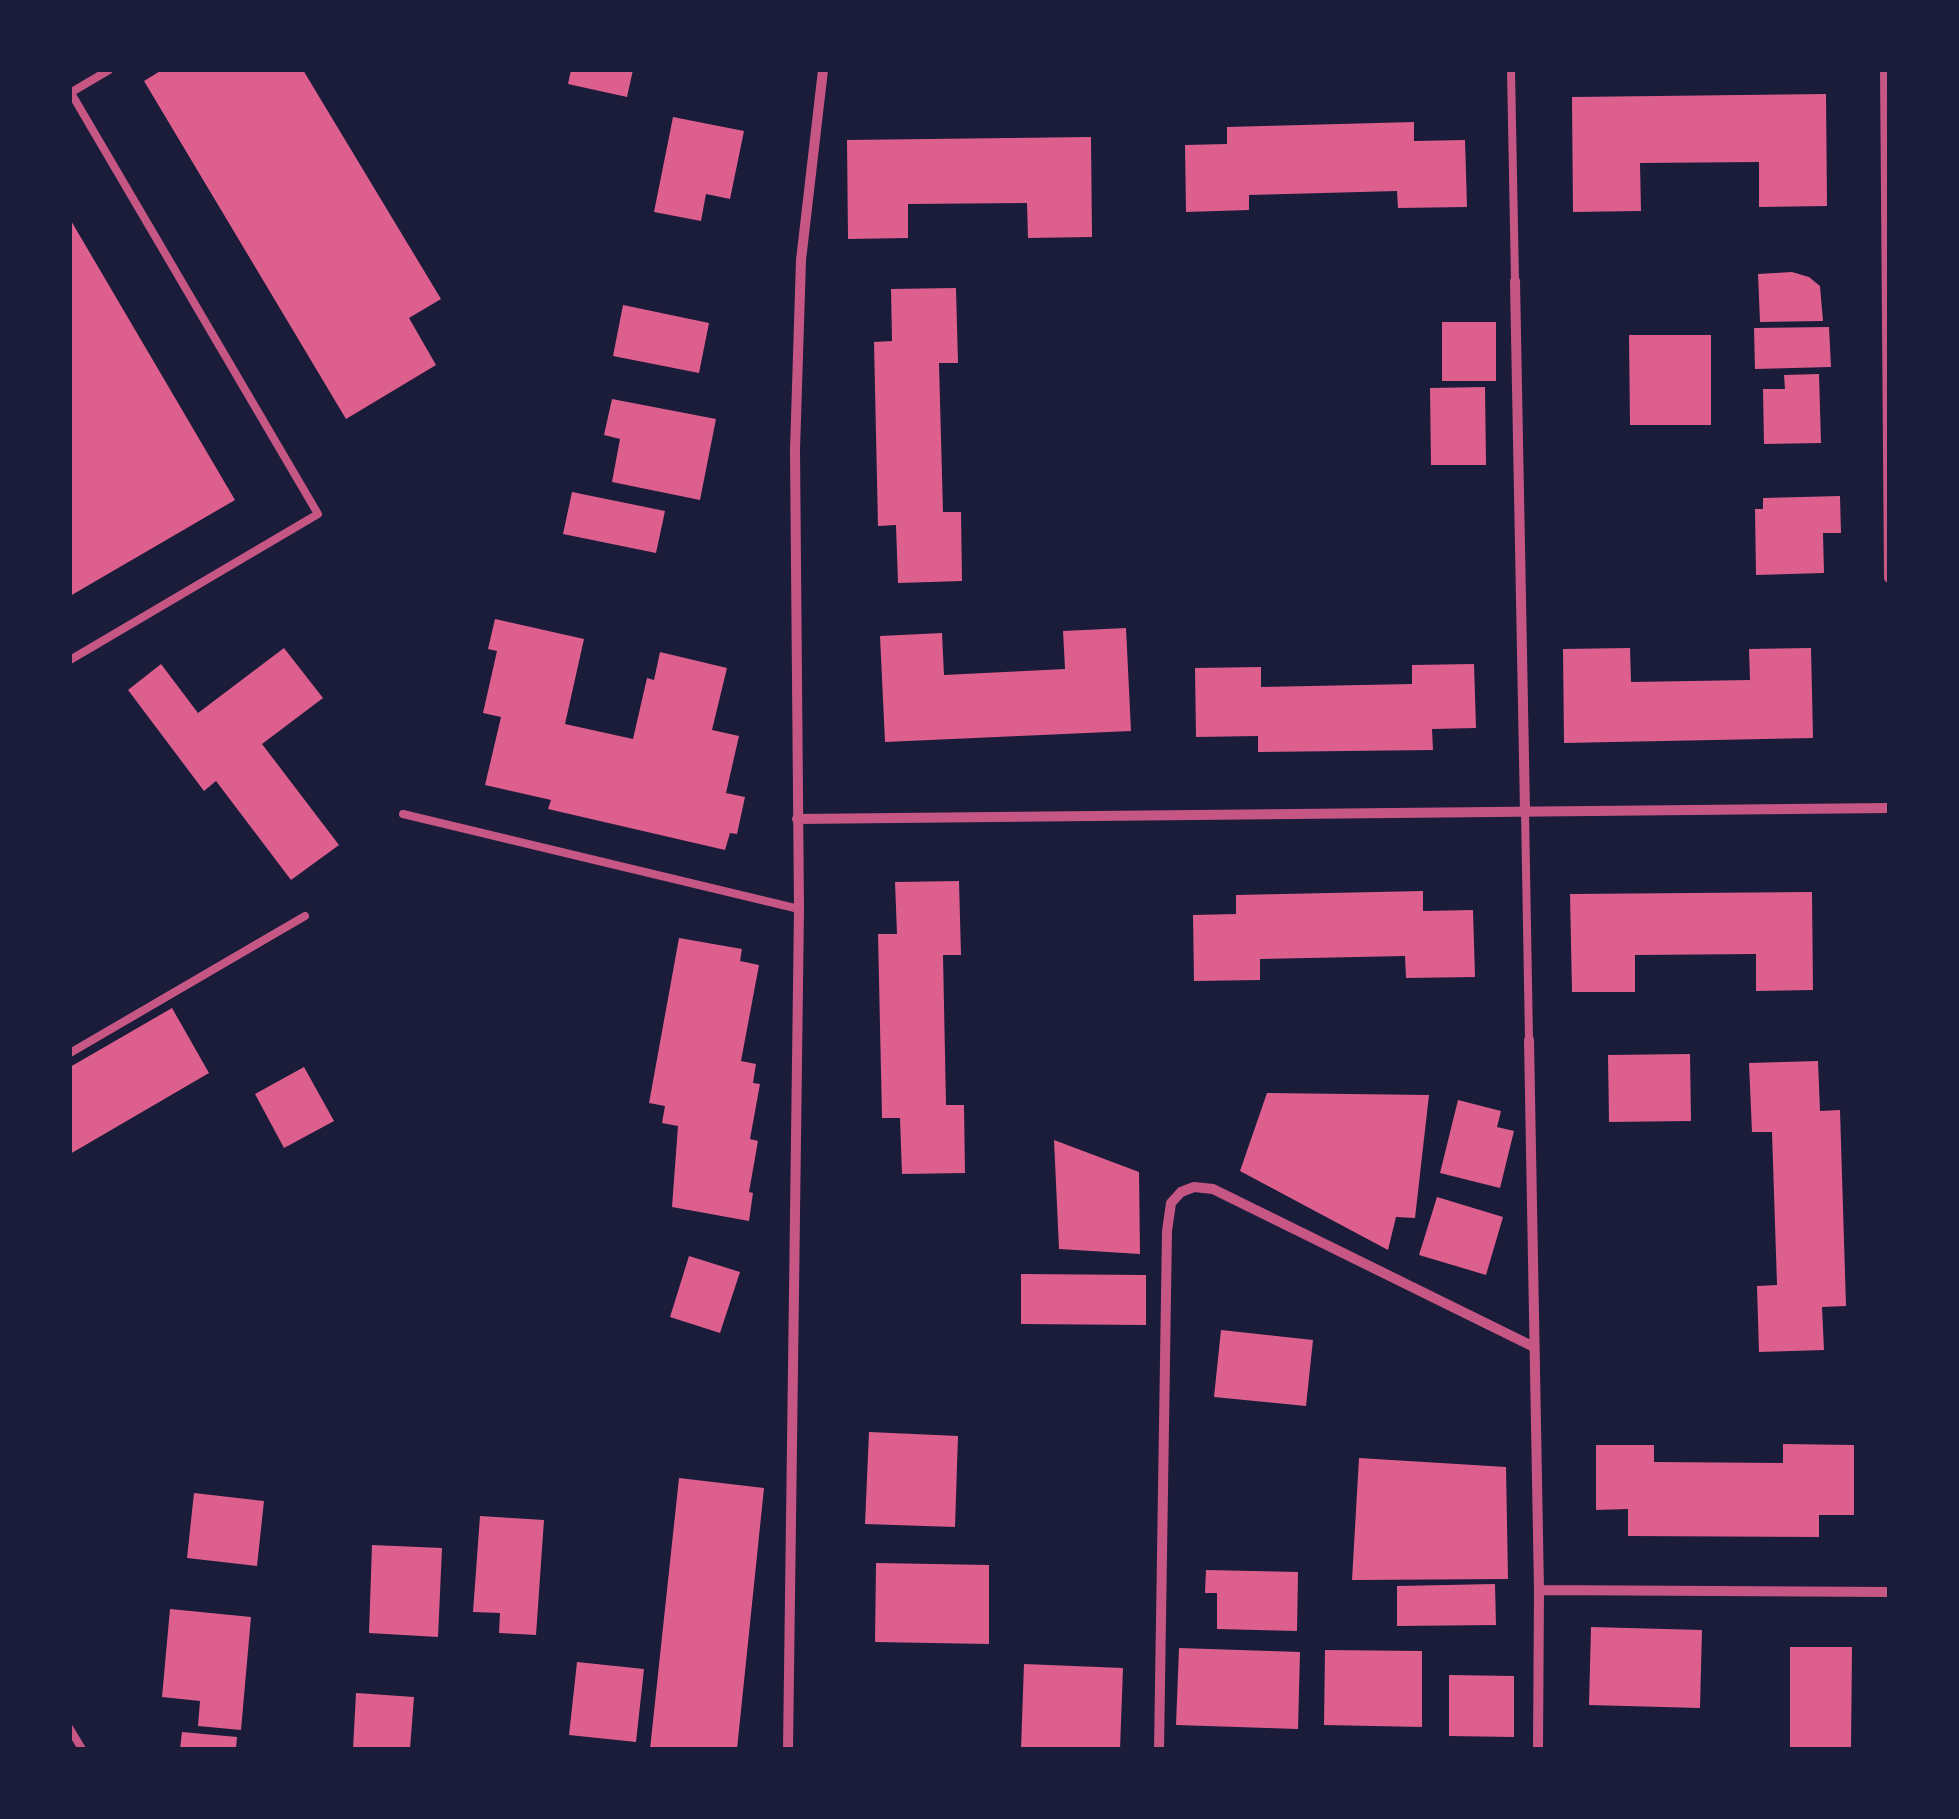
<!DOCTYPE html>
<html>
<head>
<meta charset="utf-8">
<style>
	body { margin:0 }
	#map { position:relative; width:1959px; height:1819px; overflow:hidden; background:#1b1b3a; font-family:Georgia,serif }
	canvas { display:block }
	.frame { position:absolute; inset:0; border:72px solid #1b1b3a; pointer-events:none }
</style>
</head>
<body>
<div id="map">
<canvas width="1959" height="1819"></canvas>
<div class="frame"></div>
</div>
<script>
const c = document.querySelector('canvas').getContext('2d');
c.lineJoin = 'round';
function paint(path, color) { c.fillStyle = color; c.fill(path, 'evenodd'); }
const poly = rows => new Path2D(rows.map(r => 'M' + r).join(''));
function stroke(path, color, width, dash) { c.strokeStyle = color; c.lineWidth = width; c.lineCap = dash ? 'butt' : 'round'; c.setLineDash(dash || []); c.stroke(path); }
const building = poly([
	[162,70,303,70,441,299,409,318,436,365,346,419,144,81],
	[571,70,633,70,627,97,568,84],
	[1826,94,1827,206,1759,207,1759,162,1640,163,1641,211,1573,212,1572,97],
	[673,117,744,131,730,199,706,194,701,221,654,212],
	[1414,122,1414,141,1465,140,1467,207,1398,208,1397,191,1249,195,1249,210,1186,212,1185,145,1227,144,1227,127],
	[1091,137,1092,237,1028,238,1027,203,908,204,908,238,848,239,847,140],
	[70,219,235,500,70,596],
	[1792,272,1809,277,1820,286,1823,321,1760,322,1758,274],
	[956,288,958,363,939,363,943,512,961,512,962,581,898,583,896,525,878,526,874,342,892,341,891,289],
	[623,305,709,323,699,373,613,356],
	[1442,322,1496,322,1496,381,1442,381],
	[1829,327,1831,367,1755,369,1754,328],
	[1629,335,1711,335,1711,425,1630,425],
	[1819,374,1821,443,1764,444,1763,389,1785,389,1784,375],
	[1485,387,1486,465,1431,465,1430,388],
	[612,399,716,419,700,500,612,482,620,439,604,435],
	[572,492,665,511,656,553,563,534],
	[1840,496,1841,533,1823,533,1824,573,1756,575,1755,509,1763,509,1763,498],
	[495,619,584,639,565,724,633,739,647,678,654,680,660,652,727,668,712,730,739,736,726,793,745,797,737,834,730,833,725,850,548,809,551,800,485,785,501,717,483,713,497,651,488,649],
	[1126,628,1131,731,885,742,880,636,942,633,944,675,1065,669,1063,631],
	[284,648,323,698,262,744,339,845,291,880,216,781,204,791,128,690,161,664,198,713],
	[1630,648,1631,682,1750,680,1749,649,1811,648,1813,738,1564,743,1563,649],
	[1474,664,1476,728,1432,729,1433,750,1258,752,1258,736,1196,737,1195,668,1261,667,1261,687,1412,684,1412,665],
	[959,881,961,955,943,955,946,1105,964,1105,965,1173,902,1174,900,1118,882,1118,878,934,897,934,895,882],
	[1423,891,1423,911,1473,910,1475,977,1406,978,1405,956,1260,959,1260,980,1194,981,1193,915,1236,914,1236,895],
	[1812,892,1813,990,1756,991,1756,954,1635,955,1635,992,1572,992,1570,894],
	[679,938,742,949,740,961,759,965,741,1061,756,1064,753,1083,760,1084,750,1139,758,1141,749,1192,753,1193,749,1221,672,1207,678,1126,662,1123,665,1106,649,1103],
	[172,1008,209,1073,70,1154,70,1067],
	[1690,1054,1691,1121,1609,1122,1608,1055],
	[1818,1061,1820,1111,1840,1110,1846,1306,1822,1307,1824,1350,1759,1352,1757,1286,1777,1285,1772,1132,1752,1132,1749,1063],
	[304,1067,334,1121,284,1148,255,1094],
	[1267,1093,1429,1095,1415,1218,1396,1217,1388,1250,1240,1171],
	[1458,1100,1501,1111,1497,1127,1514,1131,1500,1188,1440,1173],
	[1054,1140,1139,1172,1140,1254,1059,1249],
	[1437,1197,1503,1217,1486,1275,1419,1255],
	[689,1256,740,1272,720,1333,670,1317],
	[1021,1274,1146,1275,1146,1325,1021,1324],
	[1221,1330,1313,1340,1306,1406,1214,1397],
	[869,1432,958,1436,955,1527,865,1524],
	[1783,1444,1854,1445,1854,1515,1819,1515,1819,1537,1628,1536,1628,1509,1596,1510,1596,1445,1654,1445,1654,1462,1783,1463],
	[1359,1458,1506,1467,1508,1579,1352,1580],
	[679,1478,764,1488,737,1749,650,1749],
	[194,1493,264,1501,257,1566,187,1558],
	[480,1516,544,1520,536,1635,499,1633,500,1613,473,1612],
	[372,1545,442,1548,438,1637,369,1633],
	[876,1563,989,1565,989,1644,875,1642],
	[1206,1570,1298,1572,1297,1631,1217,1629,1217,1593,1205,1593],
	[1495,1584,1496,1625,1397,1626,1397,1586],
	[170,1609,251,1617,241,1730,198,1726,200,1701,162,1697],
	[1591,1627,1702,1630,1700,1708,1589,1705],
	[1790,1647,1852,1647,1851,1749,1790,1749],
	[1179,1648,1300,1652,1298,1729,1176,1725],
	[1325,1650,1422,1651,1422,1727,1324,1725],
	[577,1662,644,1669,636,1742,569,1735],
	[1024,1664,1123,1668,1120,1749,1021,1749],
	[1449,1675,1514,1676,1514,1737,1449,1736],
	[356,1693,414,1697,410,1749,353,1749],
	[182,1732,237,1737,236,1749,180,1749]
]);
const service = poly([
	[1511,70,1515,281],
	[70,93,109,70],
	[70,660,318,514,71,93],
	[1525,812,1529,1040],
	[403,814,799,909],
	[70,1053,305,916],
	[70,1729,82,1749]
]);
const minor = poly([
	[1885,70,1889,578],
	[1515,281,1525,812],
	[797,819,1889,808],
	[1529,1040,1539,1590,1538,1749],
	[1539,1590,1889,1592],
	[788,1749,799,909,795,450,801,260,823,70],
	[1159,1749,1167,1231,1171,1203,1181,1192,1194,1187,1213,1189,1534,1347]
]);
paint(building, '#dd5f8e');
stroke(service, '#c65784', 8);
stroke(minor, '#c65784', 10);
</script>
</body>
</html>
